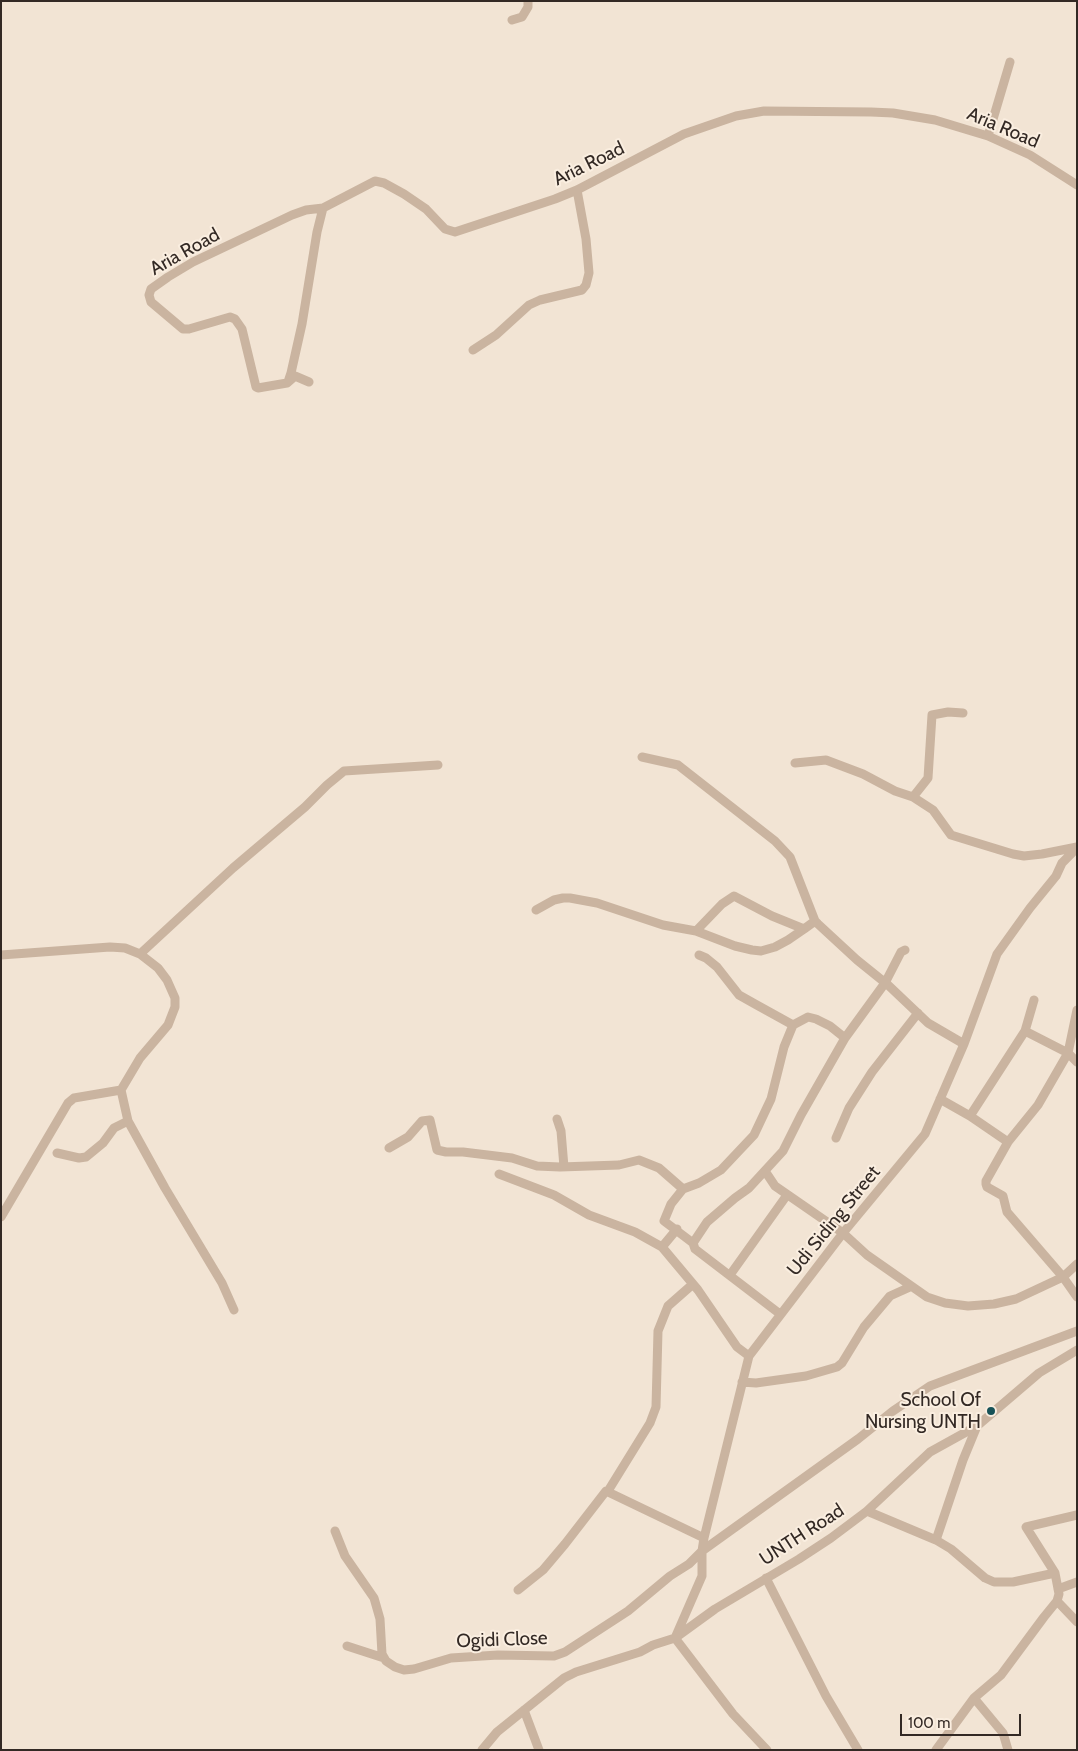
<!DOCTYPE html>
<html>
<head>
<meta charset="utf-8">
<style>
	body { margin:0 }
	#map { position:relative; width:1078px; height:1751px; overflow:hidden; background:#f2e4d4; font-family:Cabin,sans-serif }
	canvas { display:block }
	.frame { position:absolute; inset:0; border:2px solid #332924; pointer-events:none }
	.scale { position:absolute; left:900px; top:1714px; width:121px; height:22px; box-sizing:border-box; border:2px solid #332924; border-top:0; padding-left:6px; font-size:15px; line-height:18px; white-space:nowrap; color:#332924; -webkit-text-stroke:4px #faeee0; paint-order:stroke }
</style>
</head>
<body>
<div id="map">
<canvas width="1078" height="1751"></canvas>
<div class="frame"></div>
<div class="scale">100 m</div>
</div>
<script>
const c = document.querySelector('canvas').getContext('2d');
c.lineJoin = 'round';
const poly = rows => new Path2D(rows.map(r => 'M' + r).join(''));
function stroke(path, color, width, dash) { c.strokeStyle = color; c.lineWidth = width; c.lineCap = dash ? 'butt' : 'round'; c.setLineDash(dash || []); c.stroke(path); }
function drawText(font, color, halo, rows, align = 'center') {
  c.font = font + ' Cabin,sans-serif'; c.lineWidth = 4; c.setLineDash([]); c.textBaseline = 'middle'; c.strokeStyle = halo; c.fillStyle = color; for (const [text, x, y, turn = 0] of rows) {
    c.save(); c.translate(x, y); c.rotate((+turn || 0) * Math.PI / 180); c.textAlign = isNaN(turn) ? turn : align; if (halo) c.strokeText(text, 0, 0); c.fillText(text, 0, 0); c.restore();
  }
}
const minor = poly([
	[512,20,522,17,528,7,528,1],
	[988,136,1010,62],
	[473,350,496,335,529,305,540,300,582,290,586,285,589,273,586,239,577,190],
	[288,382,291,373,302,324,317,232,323,208],
	[309,382,295,376,287,383,258,388,256,387,242,329,235,319,230,317,189,329,183,329,151,302,149,295,151,289,168,277,193,262,292,215,306,210,323,208,375,181,384,183,404,194,426,209,445,229,455,232,555,199,577,190,684,134,736,116,764,111,871,112,893,113,935,120,988,136,1030,155,1077,185],
	[642,757,678,765,775,841,790,857,815,921,818,924,857,960,888,985,928,1023,964,1044],
	[795,763,826,760,863,774,895,791,913,797,933,810,951,835,1013,854,1024,856,1042,854,1077,847],
	[913,797,928,778,932,715,948,712,963,713],
	[536,910,554,900,563,898,570,898,597,903,663,925,696,931,735,946,752,950,761,951,775,947,788,940,804,929],
	[696,931,722,904,734,896,772,916,804,929,815,921],
	[140,954,233,868,305,807,327,785,344,771,438,765],
	[1,955,110,947,125,948,140,954,158,968,167,980,175,998,175,1007,168,1025,140,1058,121,1090,128,1121,165,1188,222,1283,234,1310],
	[699,955,706,958,717,967,739,995,755,1004,793,1025,808,1017,816,1019,830,1026,845,1038],
	[1077,1010,1068,1053,1038,1105,1008,1142,986,1181,986,1184,987,1187,1003,1196,1007,1212,1063,1277,1077,1297],
	[1025,1031,1068,1053,1077,1062],
	[940,1099,970,1116,1008,1142],
	[970,1116,1025,1031,1034,1000],
	[557,1119,561,1131,564,1167],
	[836,1138,849,1108,872,1072,918,1013],
	[389,1148,408,1137,422,1121,430,1120,437,1150,446,1152,463,1152,512,1158,537,1166,560,1167,619,1165,639,1160,659,1168,683,1189],
	[57,1153,79,1158,86,1157,103,1143,114,1128,128,1121],
	[765,1171,775,1186,843,1233,867,1255,927,1297,945,1303,968,1306,994,1304,1016,1299,1063,1277,1077,1264],
	[499,1174,554,1195,589,1215,635,1232,662,1247,698,1290,737,1347,749,1356],
	[1,1217,68,1103,74,1098,121,1090],
	[693,1243,707,1222,735,1198,749,1188,783,1151,801,1115,845,1038,885,983,901,952,905,950],
	[662,1247,677,1229],
	[730,1275,787,1195],
	[780,1314,695,1249,693,1243,664,1221,671,1204,683,1189,699,1183,721,1170,754,1135,771,1099,784,1047,793,1025],
	[742,1382,756,1383,806,1376,837,1367,842,1363,864,1327,890,1296,910,1287],
	[608,1491,650,1423,656,1407,658,1331,668,1306,693,1284],
	[867,1511,936,1540,951,1549,985,1578,994,1582,1013,1582,1055,1573,1059,1594,1057,1601,1044,1617,1001,1675,974,1698,1003,1733,1008,1750],
	[335,1531,345,1556,374,1598,380,1619,382,1654,386,1661,395,1667,404,1670,414,1669,451,1658,498,1655,554,1656,565,1652,628,1611,670,1576,689,1564,702,1551,858,1439,893,1411,930,1386,1077,1331],
	[936,1540,963,1460,977,1426],
	[1055,1573,1026,1527,1077,1515],
	[766,1578,826,1696,858,1750],
	[1058,1589,1077,1582],
	[518,1590,543,1570,565,1544,606,1491,704,1538],
	[1057,1601,1077,1622],
	[347,1646,384,1658],
	[524,1710,539,1750],
	[482,1750,497,1732,564,1678,576,1672,640,1652,653,1645,675,1638,715,1609,799,1559,831,1538,867,1511,930,1452,977,1426,1039,1373,1077,1350],
	[767,1750,733,1714,675,1638,702,1576,702,1551,704,1538,749,1356,843,1233,925,1134,964,1044,997,954,1030,908,1056,876,1062,863,1077,848],
	[936,1750,974,1698]
]);
const markers = [
	[991,1411,5,"#175257"]
];
const streetNames = [
	["Aria Road",1003,128,23],
	["Aria Road",589,164,-26],
	["Aria Road",185,252,-29],
	["Udi Siding Street",834,1221,-51],
	["UNTH Road",802,1535,-33],
	["Ogidi Close",502,1640,-2]
];
const poiNames = [
	["School Of",981,1400],
	["Nursing UNTH",981,1422]
];
stroke(minor, '#cab4a0', 9);
for (const [x, y, r, color] of markers) { const dot = new Path2D(); dot.arc(x, y, r, 0, 2 * Math.PI); c.fillStyle = color; c.fill(dot); stroke(dot, '#faeee0', 2); }
drawText('19px', '#332924', '#faeee0', streetNames);
drawText('19px', '#332924', '#faeee0', poiNames, 'right');
</script>
</body>
</html>
